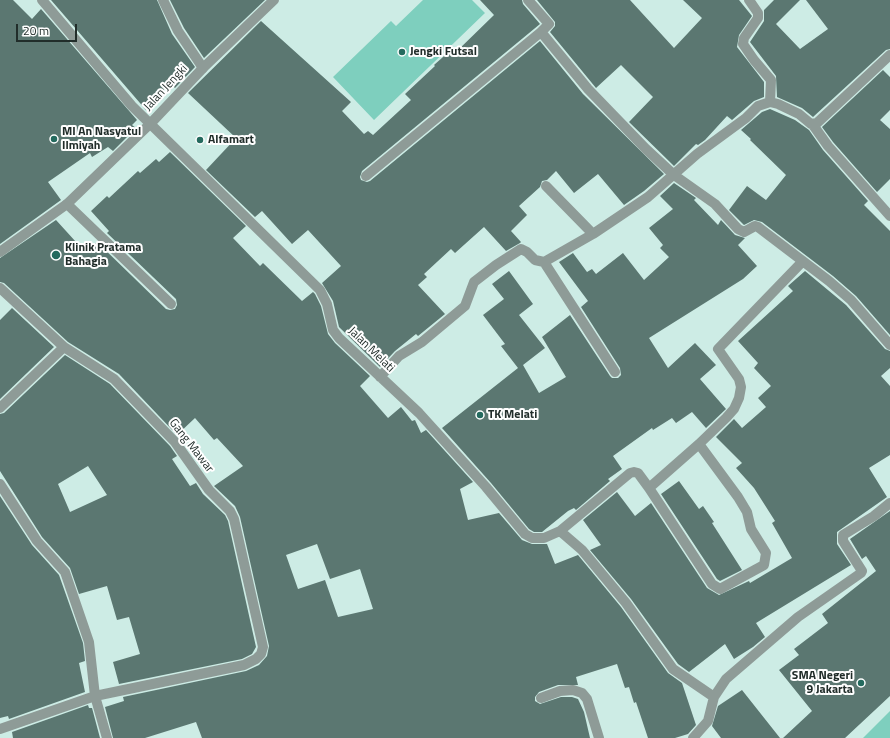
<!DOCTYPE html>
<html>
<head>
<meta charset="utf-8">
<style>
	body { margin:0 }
	#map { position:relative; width:890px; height:738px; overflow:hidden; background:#cdece5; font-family:"Titillium Web",sans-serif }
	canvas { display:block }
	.scale { position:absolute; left:16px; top:24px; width:61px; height:18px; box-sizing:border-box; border:2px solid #212d2a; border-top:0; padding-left:5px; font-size:12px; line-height:14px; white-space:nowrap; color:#212d2a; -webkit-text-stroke:3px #fff; paint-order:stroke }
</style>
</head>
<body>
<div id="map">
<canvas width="890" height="738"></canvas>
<div class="scale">20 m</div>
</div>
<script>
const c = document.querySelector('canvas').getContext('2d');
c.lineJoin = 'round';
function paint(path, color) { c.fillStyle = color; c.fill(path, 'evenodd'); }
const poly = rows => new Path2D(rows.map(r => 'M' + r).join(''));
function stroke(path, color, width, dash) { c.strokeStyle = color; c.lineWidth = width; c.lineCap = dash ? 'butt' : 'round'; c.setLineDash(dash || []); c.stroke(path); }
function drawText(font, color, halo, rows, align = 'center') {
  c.font = font + ' "Titillium Web",sans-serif'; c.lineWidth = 4; c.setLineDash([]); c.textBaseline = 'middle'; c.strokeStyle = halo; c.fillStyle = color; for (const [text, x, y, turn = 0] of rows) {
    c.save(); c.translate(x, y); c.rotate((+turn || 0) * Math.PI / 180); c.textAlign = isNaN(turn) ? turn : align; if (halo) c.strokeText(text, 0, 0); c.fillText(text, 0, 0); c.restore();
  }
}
const green = poly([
	[423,0,472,0,485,13,374,120,333,77,391,21,396,26],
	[890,711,890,738,863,738]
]);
const building = poly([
	[0,0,13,0,32,19,41,9,137,120,132,125,136,128,113,151,108,147,92,157,90,153,48,182,61,200,0,244],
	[51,0,157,0,172,34,195,67,175,88,170,83,146,110],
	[170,0,265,0,204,58,184,28],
	[480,0,522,0,523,4,540,24,362,171,360,177,361,180,367,182,370,181,540,41,583,94,664,174,644,191,624,205,598,174,574,193,556,171,547,180,542,181,540,187,519,206,527,215,511,231,521,242,520,243,506,251,484,227,455,253,451,249,424,274,427,277,418,285,445,314,418,336,416,334,395,351,380,367,339,327,333,301,322,283,341,266,308,230,292,244,262,211,255,217,206,170,236,138,188,93,261,21,351,102,342,111,364,134,368,131,373,135,411,100,405,94,435,66,434,65,452,49,455,53,494,15],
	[537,0,630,0,674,48,702,18,683,0,739,0,752,16,739,35,737,47,764,82,764,97,754,101,732,120,727,116,705,140,698,145,696,144,674,166,629,122,653,97,621,65,596,88,550,32,555,26,555,22],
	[774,0,800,0,776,24,800,49,828,29,806,0,890,0,890,49,886,50,813,117,802,108,777,97,776,76,750,42,764,21,764,10],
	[883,70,890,77,890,110,880,120,890,129,890,179,877,192,833,142,822,127],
	[770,109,795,120,809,130,823,150,868,201,864,205,890,231,890,335,856,296,833,276,762,222,754,220,744,225,729,210,747,186,766,200,786,175,750,140,751,139,741,130,762,112],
	[170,152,246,226,233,238,260,266,263,263,302,301,313,292,315,294,321,306,328,334,335,343,370,376,360,386,388,418,401,407,412,421,415,420,421,433,426,430,473,482,460,489,468,520,499,513,522,540,532,544,547,544,555,564,578,555,621,607,668,673,682,683,696,725,688,734,675,738,648,738,636,702,634,703,629,687,625,688,617,664,576,677,578,685,558,685,539,692,535,697,535,701,540,704,561,697,572,697,578,699,584,712,590,738,202,738,196,722,145,738,113,738,105,707,124,701,123,697,246,671,259,665,267,656,269,646,240,517,235,506,214,486,243,466,217,438,214,440,195,418,177,435,119,374,68,342,4,283,0,282,0,258,56,220,86,253,97,242,166,309,170,310,175,309,177,305,176,299,107,233,109,231,91,211,107,196,109,198,138,171,140,173,156,159,159,162],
	[317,544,330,579,360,569,373,609,338,617,325,580,298,589,286,555],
	[674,183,696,198,694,200,718,225,721,220,735,235,745,238,738,245,757,266,743,279,649,338,668,368,695,343,716,365,700,379,726,409,706,428,692,412,676,423,672,418,653,430,652,428,613,456,622,469,608,479,610,481,576,510,574,508,568,511,542,532,534,532,529,529,491,483,442,428,518,368,501,346,505,344,483,315,504,299,492,284,509,271,533,304,519,315,545,348,523,365,539,393,566,377,542,337,570,315,610,376,612,378,618,378,621,375,620,368,581,307,588,301,559,262,573,253,587,272,592,269,596,274,623,253,644,280,669,257,660,248,663,245,649,228,673,209,660,196],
	[805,271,846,305,885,349,890,351,890,368,881,376,890,386,890,455,869,468,887,497,837,532,837,544,851,565,756,623,765,637,753,647,734,659,725,644,689,672,678,664,631,599,590,550,601,545,583,520,617,492,635,516,651,503,707,588,719,595,749,581,750,583,792,558,772,523,775,521,754,488,736,468,742,463,716,437,734,419,742,428,766,407,758,398,771,386,754,368,758,363,738,341,793,291,788,286],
	[12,308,54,347,0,399,0,320],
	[65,355,110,384,170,446,177,456,172,459,190,486,196,483,203,494,225,515,228,521,256,647,252,654,242,659,119,684,113,662,140,654,129,617,117,620,107,586,79,594,70,568,42,537,0,471,0,414,4,413],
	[88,466,107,495,70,512,58,484],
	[679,481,699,509,703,506,714,522,712,523,742,570,720,581,717,579,661,494],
	[0,496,32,545,59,575,83,643,85,661,79,663,85,692,9,719,8,716,0,718],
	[890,511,890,696,845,738,783,738,812,711,779,670,799,655,794,649,828,623,822,614,876,571,866,556,862,559,850,539],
	[742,690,780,738,721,738,712,726,718,706],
	[88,705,89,708,92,708,100,738,13,738,12,732]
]);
const minor = poly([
	[42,0,132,106,320,290,327,304,333,330,339,338,419,413,486,487,525,534,532,538,544,538,560,531,630,473,634,472,638,473,649,488,712,584,720,589,764,565,766,553,751,529,747,512,738,497,699,444],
	[163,0,178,31,203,68],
	[528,0,549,24,541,32,588,89,646,149,674,175,715,204,738,229,744,232,755,226,758,227,829,281,851,300,890,345],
	[749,0,758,13,758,18,744,38,743,44,754,60,771,80,770,102],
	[813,125,828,146,890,216],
	[366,176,541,32],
	[546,186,593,234],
	[67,204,171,304],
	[0,288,64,347,114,379,175,442,209,490,230,511,234,519,263,647,261,654,256,659,244,665,95,696,0,729],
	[615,372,544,262,593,234,648,197,697,154,746,118,758,106,770,102,778,104,799,114,811,124,817,123,890,55],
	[380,377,399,356,422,342,465,306,474,282,496,265,521,249,527,252,535,260,544,262],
	[0,408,64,347],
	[0,484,37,541,65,572,89,642,95,696,107,738],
	[649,488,699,444,726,418,734,409,739,398,741,387,739,379,718,349,803,261],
	[560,531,582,550,626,603,673,669,714,697],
	[541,698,560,691,573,690,582,693,587,699,599,738],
	[693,738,708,721,714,697,726,679,798,617,861,573,862,571,843,541,843,535,874,516,890,503]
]);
const tertiary = poly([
	[0,252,67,204,151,123,203,68,274,0]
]);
const markers = [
	[402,52,4,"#246a5e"],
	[54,139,4,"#246a5e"],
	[200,140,4,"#246a5e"],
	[56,255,5,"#246a5e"],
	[480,415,4,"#246a5e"],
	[861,683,4,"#246a5e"]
];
const poiNames = [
	["Jengki Futsal",410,52],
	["MI An Nasyatul",62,132],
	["Ilmiyah",62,146],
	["Alfamart",208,140],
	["Klinik Pratama",65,248],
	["Bahagia",65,262],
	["TK Melati",488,415],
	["SMA Negeri",853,676,"right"],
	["9 Jakarta",853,690,"right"]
];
const streetNames = [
	["Jalan Jengki",166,88,-47],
	["Jalan Melati",371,350,44],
	["Gang Mawar",191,446,52]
];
paint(green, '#7ecfbe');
paint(building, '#5b7771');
stroke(minor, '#8e9b97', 10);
stroke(tertiary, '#8e9b97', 10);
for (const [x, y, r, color] of markers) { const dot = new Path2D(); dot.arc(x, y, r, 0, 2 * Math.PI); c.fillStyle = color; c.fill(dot); stroke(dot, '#fff', 1.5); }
drawText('bold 12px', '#212d2a', '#fff', poiNames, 'left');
drawText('12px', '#212d2a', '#fff', streetNames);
</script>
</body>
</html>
